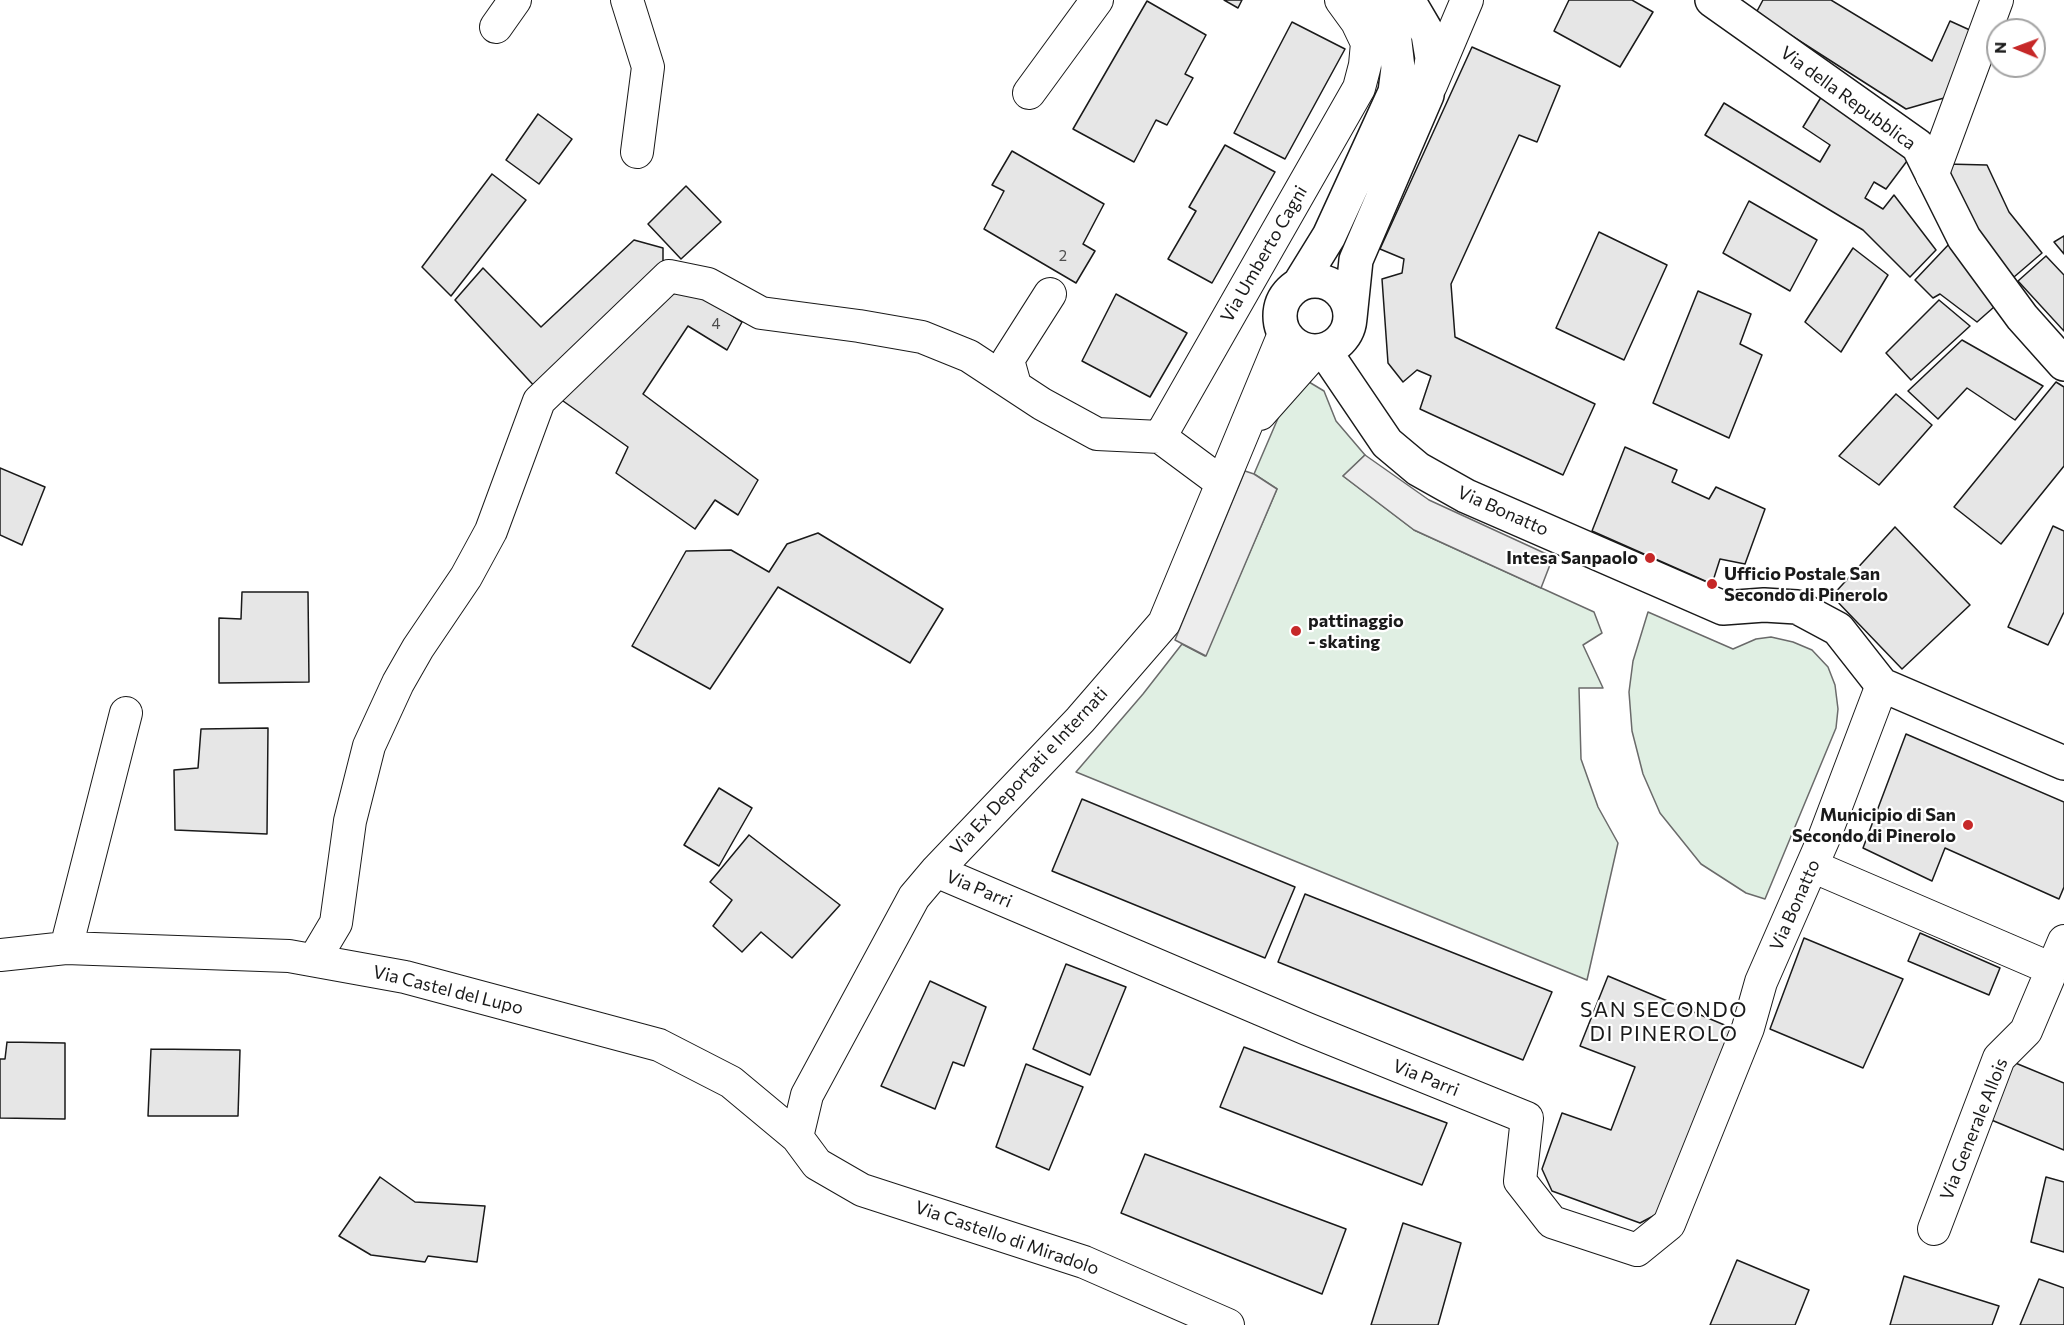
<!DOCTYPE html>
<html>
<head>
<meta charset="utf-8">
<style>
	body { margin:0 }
	#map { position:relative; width:2064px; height:1325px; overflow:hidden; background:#fff; font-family:Commissioner,sans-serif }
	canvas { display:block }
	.north { position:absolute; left:1986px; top:18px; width:60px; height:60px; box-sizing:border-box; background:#fff; border:2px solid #a3a3a3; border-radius:50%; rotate:271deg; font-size:16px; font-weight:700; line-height:24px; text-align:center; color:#1a1a1a }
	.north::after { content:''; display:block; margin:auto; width:21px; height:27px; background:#c62828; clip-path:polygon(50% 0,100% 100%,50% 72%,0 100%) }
</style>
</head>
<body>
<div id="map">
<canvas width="2064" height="1325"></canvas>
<div class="north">N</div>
</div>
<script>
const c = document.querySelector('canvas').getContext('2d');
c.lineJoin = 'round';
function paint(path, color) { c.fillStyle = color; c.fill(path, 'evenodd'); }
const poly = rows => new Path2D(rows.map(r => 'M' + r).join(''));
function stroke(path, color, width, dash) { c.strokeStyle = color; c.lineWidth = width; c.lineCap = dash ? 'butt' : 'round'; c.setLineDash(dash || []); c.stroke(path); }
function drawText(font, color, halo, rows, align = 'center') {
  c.font = font + ' Commissioner,sans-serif'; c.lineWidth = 4.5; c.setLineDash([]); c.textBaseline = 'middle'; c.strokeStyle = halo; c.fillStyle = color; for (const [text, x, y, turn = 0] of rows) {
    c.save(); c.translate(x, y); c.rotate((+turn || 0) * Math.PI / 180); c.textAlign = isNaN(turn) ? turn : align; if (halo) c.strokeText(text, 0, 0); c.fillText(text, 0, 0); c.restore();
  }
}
const green = poly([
	[1309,382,1324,391,1336,421,1365,455,1343,476,1414,530,1594,612,1602,633,1583,645,1603,688,1579,688,1581,759,1598,807,1618,843,1587,980,1076,772,1143,694,1182,644,1205,656,1277,489,1254,474,1285,402,1309,382],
	[1648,612,1733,649,1756,639,1771,637,1793,642,1812,650,1828,667,1835,685,1838,709,1836,728,1765,899,1746,893,1701,864,1660,813,1643,774,1632,731,1629,692,1633,661,1648,612]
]);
const parking = poly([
	[1365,455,1429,500,1553,557,1541,588,1414,530,1343,476,1365,455],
	[1245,471,1254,474,1277,489,1206,656,1175,640,1245,471]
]);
const building = poly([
	[1224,0,1242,0,1238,8,1224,0],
	[1569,0,1632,0,1653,12,1620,67,1554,31,1569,0],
	[1763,0,1831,0,1932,61,1950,21,1972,31,1944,98,1906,109,1756,13,1763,0],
	[1147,1,1206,35,1185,74,1193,78,1167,125,1156,120,1134,162,1073,129,1147,1],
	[1292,22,1345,49,1285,159,1234,133,1292,22],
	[1472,47,1560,86,1537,142,1519,135,1451,284,1455,337,1595,404,1563,475,1420,409,1431,376,1417,370,1403,382,1388,363,1382,279,1402,273,1404,259,1380,249,1472,47],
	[1823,94,1910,157,1886,189,1874,182,1865,198,1883,209,1894,195,1936,250,1910,277,1863,230,1705,135,1724,103,1820,162,1830,145,1803,127,1823,94],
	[538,114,572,139,539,184,506,160,538,114],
	[1225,145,1275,172,1212,283,1168,259,1196,211,1189,207,1225,145],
	[1012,151,1104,204,1083,244,1095,251,1076,283,984,229,1004,191,992,185,1012,151],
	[1946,164,1987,165,2009,212,2042,253,2014,277,1974,232,1946,164],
	[492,174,526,200,451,296,422,267,492,174],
	[686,186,721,222,681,259,648,224,686,186],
	[1749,201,1817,240,1790,291,1723,253,1749,201],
	[1599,232,1667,265,1624,360,1556,328,1599,232],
	[2064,236,2064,254,2054,242,2064,236],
	[634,240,663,248,663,272,537,389,455,300,483,268,541,327,634,240],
	[1951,242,1994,307,1977,322,1940,294,1933,298,1915,280,1951,242],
	[1853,248,1888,275,1841,352,1805,322,1853,248],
	[2046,256,2064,275,2064,331,2018,281,2046,256],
	[670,285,705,298,742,322,727,350,688,326,643,394,758,480,738,515,715,500,695,529,616,473,628,447,556,396,670,285],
	[1698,291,1751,314,1740,344,1762,355,1729,438,1653,403,1698,291],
	[1116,294,1187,333,1150,397,1082,361,1116,294],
	[1939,300,1970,326,1911,380,1886,353,1939,300],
	[1962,340,2043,386,2015,420,1967,388,1938,419,1908,391,1962,340],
	[2056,382,2064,387,2064,466,2001,544,1954,507,2056,382],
	[1896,394,1932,425,1879,485,1839,456,1896,394],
	[1625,447,1677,470,1672,482,1709,499,1716,487,1765,509,1745,564,1720,559,1712,584,1592,531,1625,447],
	[0,468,45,487,22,545,0,535,0,468],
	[2053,526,2064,531,2064,612,2048,645,2008,627,2053,526],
	[1895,527,1970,605,1902,669,1832,596,1895,527],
	[818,533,943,609,910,663,778,587,710,689,632,646,686,551,731,550,769,572,787,544,818,533],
	[242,592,308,592,309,682,219,683,219,618,241,619,242,592],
	[268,728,267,834,175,830,174,770,198,768,201,729,268,728],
	[1906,734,2064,802,2064,887,2059,899,1945,848,1932,881,1863,848,1906,734],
	[719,788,752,808,719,866,684,845,719,788],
	[1082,799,1295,887,1265,958,1052,871,1082,799],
	[749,835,840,905,792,958,761,932,742,952,713,926,732,900,710,882,749,835],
	[1305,894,1552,992,1523,1060,1278,962,1305,894],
	[1920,933,2000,968,1989,995,1908,961,1920,933],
	[1804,938,1903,979,1863,1068,1770,1029,1804,938],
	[1066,964,1126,987,1090,1075,1033,1049,1066,964],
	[1608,976,1734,1029,1657,1214,1640,1223,1552,1191,1542,1169,1562,1113,1611,1130,1635,1067,1580,1046,1608,976],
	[930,981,986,1007,964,1066,953,1062,935,1109,881,1086,930,981],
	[7,1042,65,1043,65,1119,0,1118,0,1059,5,1059,7,1042],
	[1244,1047,1447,1123,1422,1185,1220,1107,1244,1047],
	[151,1049,240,1050,238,1116,148,1116,151,1049],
	[2013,1062,2064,1083,2064,1150,1989,1119,2013,1062],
	[1026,1064,1083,1087,1049,1170,996,1147,1026,1064],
	[1145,1154,1346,1229,1322,1294,1121,1213,1145,1154],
	[380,1177,415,1202,485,1206,477,1262,428,1256,425,1262,371,1255,339,1236,380,1177],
	[2046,1177,2064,1182,2064,1252,2031,1242,2046,1177],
	[1403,1223,1461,1243,1438,1325,1371,1325,1403,1223],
	[1737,1260,1809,1290,1795,1325,1710,1325,1737,1260],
	[1904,1276,1999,1306,1992,1325,1890,1325,1904,1276],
	[2039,1279,2064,1288,2064,1325,2020,1325,2039,1279]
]);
const street = poly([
	[627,0,648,67,637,152],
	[496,27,515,0],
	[1431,85,1467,0],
	[1029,93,1097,0],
	[1932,176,1997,0],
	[1015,385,1008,360,1050,294],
	[1260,414,1315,352],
	[1222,483,1160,437,1359,88,1365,65,1367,43,1357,22,1341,0],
	[1812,866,2052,969],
	[936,871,1307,1029,1527,1118,1520,1181,1552,1222,1637,1250,1669,1224,1748,1028,1761,982,1824,838,1882,685],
	[66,948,126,713],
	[0,955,66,948,289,956,405,977,659,1045,731,1082,797,1137,817,1164,862,1190,1084,1262,1228,1325],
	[314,960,336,923,350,821,369,746,398,683,418,648,466,577,491,531,539,401,669,276,708,284,761,313,859,326,922,337,969,356,1042,404,1097,434,1160,437],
	[797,1137,807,1095,914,897,936,871,1080,720,1164,623,1284,334],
	[1934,1229,1999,1058,2026,1031,2064,941]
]);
const secondary = poly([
	[1712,0,1918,146,1964,238,2022,317,2064,364],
	'1280 316a35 35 0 1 1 70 0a35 35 0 1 1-70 0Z',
	[1300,283,1329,236,1395,92,1398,68,1395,42,1386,16,1375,0],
	[1350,318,1356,260,1427,95,1432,58,1428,34,1408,0],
	[1324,350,1387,443,1418,469,1466,496,1723,608,1764,605,1797,607,1838,629,1882,685,2064,763]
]);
const markers = [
	[1650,558,6,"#c62828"],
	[1712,584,6,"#c62828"],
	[1296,631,6,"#c62828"],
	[1968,825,6,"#c62828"]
];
const numberNames = [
	["2",1063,256],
	["4",716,324]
];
const streetNames = [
	["Via della Repubblica",1848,98,36],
	["Via Umberto Cagni",1264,254,-60],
	["Via Bonatto",1503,511,24],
	["Via Ex Deportati e Internati",1029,771,-47],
	["Via Parri",979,889,23],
	["Via Bonatto",1795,905,-66],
	["Via Castel del Lupo",448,990,14],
	["Via Parri",1426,1078,22],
	["Via Generale Allois",1974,1129,-68],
	["Via Castello di Miradolo",1007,1238,19]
];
const poiNames = [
	["Intesa Sanpaolo",1638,558],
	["Ufficio Postale San",1724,574,"left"],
	["Secondo di Pinerolo",1724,595,"left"],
	["pattinaggio",1308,621,"left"],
	["- skating",1308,642,"left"],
	["Municipio di San",1956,815],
	["Secondo di Pinerolo",1956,836]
];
const quarterNames = [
	["SAN SECONDO",1664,1010],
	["DI PINEROLO",1664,1034]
];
paint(green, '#e0efe3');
stroke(green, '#6a6a6a', 1.5);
paint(parking, '#ededed');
stroke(parking, '#6a6a6a', 1.5);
paint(building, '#e6e6e6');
stroke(building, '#1a1a1a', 1.5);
stroke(street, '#1a1a1a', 34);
stroke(secondary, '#1a1a1a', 36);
stroke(street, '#fff', 32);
stroke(secondary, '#fff', 33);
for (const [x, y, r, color] of markers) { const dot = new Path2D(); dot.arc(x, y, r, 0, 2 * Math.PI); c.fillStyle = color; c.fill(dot); stroke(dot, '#fff', 2); }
drawText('15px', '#4d4d4d', null, numberNames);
drawText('18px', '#1a1a1a', '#fff', streetNames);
drawText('bold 18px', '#1a1a1a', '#fff', poiNames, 'right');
c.letterSpacing = '1.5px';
drawText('21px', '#1a1a1a', '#fff', quarterNames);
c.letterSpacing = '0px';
</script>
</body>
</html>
